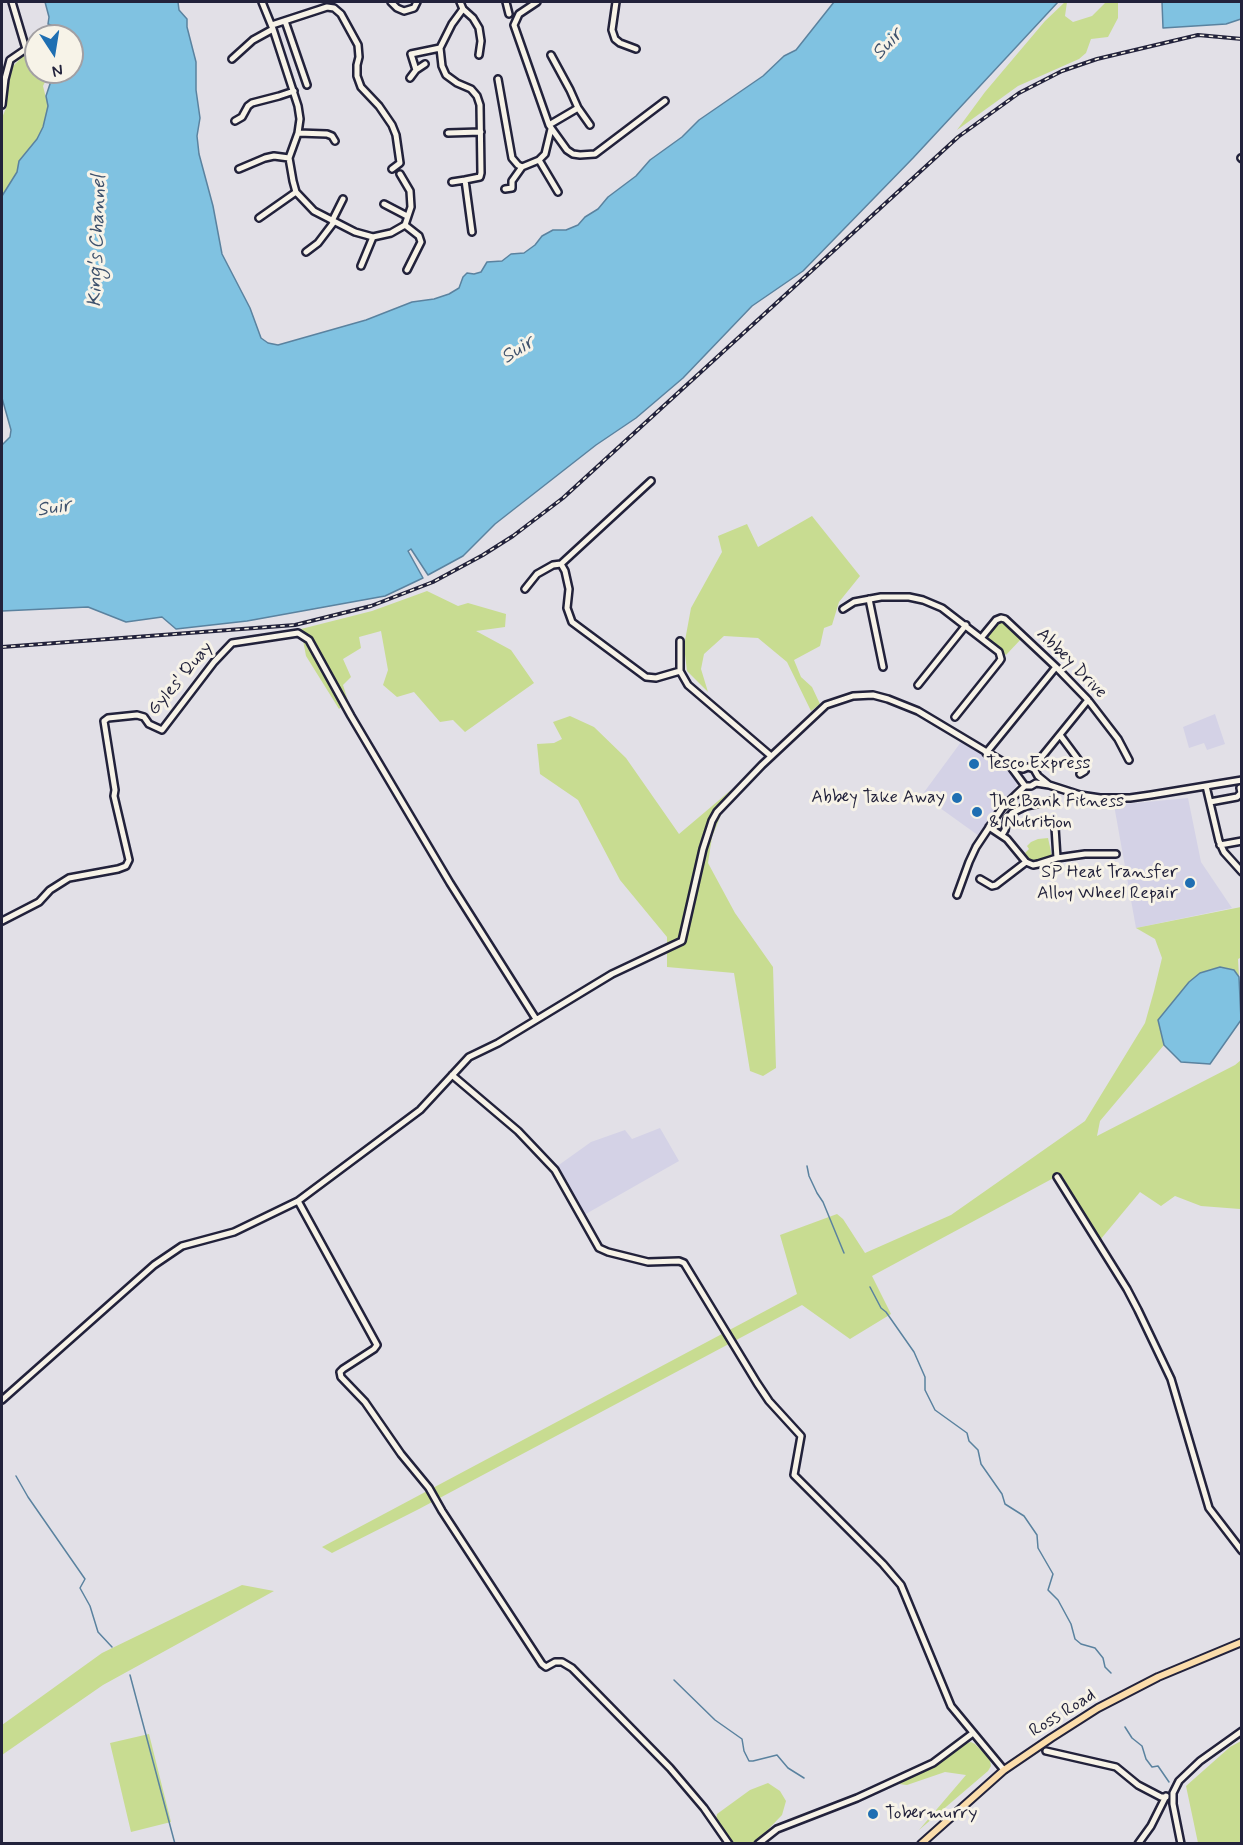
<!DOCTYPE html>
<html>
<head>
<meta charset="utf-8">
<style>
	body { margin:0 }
	#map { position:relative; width:1243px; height:1845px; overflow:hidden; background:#e2e0e7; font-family:Mynerve,sans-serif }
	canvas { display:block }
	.frame { position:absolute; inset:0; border:3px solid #22223b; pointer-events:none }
	.north { position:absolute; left:24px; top:24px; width:60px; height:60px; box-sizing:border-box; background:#f7f3e8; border:2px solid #a29fa3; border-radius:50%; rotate:168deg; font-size:16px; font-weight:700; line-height:24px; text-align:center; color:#22223b }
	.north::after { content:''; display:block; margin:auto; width:21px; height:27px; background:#1f6fb2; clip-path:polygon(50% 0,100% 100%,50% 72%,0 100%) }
</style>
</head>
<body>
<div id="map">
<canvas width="1243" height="1845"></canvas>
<div class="frame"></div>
<div class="north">N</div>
</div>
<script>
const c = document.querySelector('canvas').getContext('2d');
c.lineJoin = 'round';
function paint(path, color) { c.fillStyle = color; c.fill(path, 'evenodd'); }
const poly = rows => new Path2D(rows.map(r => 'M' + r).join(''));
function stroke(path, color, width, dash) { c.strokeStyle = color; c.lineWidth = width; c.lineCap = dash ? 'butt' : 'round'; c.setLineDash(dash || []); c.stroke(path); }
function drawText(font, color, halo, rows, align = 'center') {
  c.font = font + ' Mynerve,sans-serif'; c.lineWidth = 6; c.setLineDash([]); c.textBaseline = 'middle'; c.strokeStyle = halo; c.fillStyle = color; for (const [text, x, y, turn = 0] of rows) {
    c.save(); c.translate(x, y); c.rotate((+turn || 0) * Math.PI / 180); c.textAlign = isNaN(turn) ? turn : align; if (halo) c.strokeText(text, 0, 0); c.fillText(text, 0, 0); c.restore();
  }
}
const built = poly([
	[1215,714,1225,744,1207,750,1204,743,1189,748,1183,727],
	[961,742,1014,773,1018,781,1015,789,979,836,922,795],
	[1188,798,1201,862,1232,908,1136,928,1114,805],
	[660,1128,679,1161,584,1215,556,1167,591,1142,625,1130,632,1139]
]);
const green = poly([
	[1065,2,1067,2,1065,16,1073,22,1092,16,1105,3,1118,3,1118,18,1108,37,1091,39,1086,53,1079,59,1018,86,957,130,985,92,1045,21],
	[36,50,36,72,46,72,47,78,43,86,48,106,47,112,43,127,37,139,20,161,17,172,2,196,2,118,6,108,9,82,13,66,24,55],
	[812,516,860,576,839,602,832,625,824,628,820,646,794,660,801,677,812,687,820,704,811,711,787,662,758,638,724,636,704,654,701,669,708,692,687,671,684,646,691,608,722,552,718,536,747,524,758,547],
	[427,591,458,606,468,603,506,614,505,627,476,631,511,650,534,683,465,732,453,720,440,722,414,692,397,697,383,685,388,670,381,631,359,637,361,648,343,659,351,677,343,685,348,701,339,709,306,656,301,629,372,611],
	[998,621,1002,621,1022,638,1006,655,988,640,986,635],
	[570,716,594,727,626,758,679,834,731,790,712,837,708,863,735,913,773,967,776,1068,763,1076,750,1071,734,973,667,967,667,937,620,880,578,800,540,774,537,744,554,743,562,739,553,722],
	[1048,838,1052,856,1038,860,1030,860,1025,853,1029,849,1027,846,1031,842,1038,839],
	[1241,907,1242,957,1238,959,1239,977,1234,970,1158,1020,1164,1045,1100,1121,1097,1136,1235,1065,1241,1060,1242,1207,1240,1209,1201,1206,1175,1196,1161,1206,1140,1192,1100,1240,1061,1174,872,1276,891,1314,850,1339,802,1305,419,1509,332,1553,322,1547,797,1294,780,1235,837,1214,843,1219,865,1253,951,1215,1085,1121,1145,1023,1154,991,1162,958,1155,939,1136,928],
	[242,1585,274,1591,103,1685,2,1755,2,1725,102,1653],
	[149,1734,171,1822,131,1832,110,1743],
	[1241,1741,1241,1843,1198,1843,1186,1786,1230,1747],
	[971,1742,975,1744,990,1759,991,1766,988,1771,919,1830,966,1775,945,1772,907,1785,899,1784,939,1762,964,1744],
	[768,1783,780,1791,786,1801,782,1815,755,1843,731,1843,716,1820,717,1814,750,1790]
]);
const water = poly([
	[45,2,178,2,179,10,187,19,187,27,196,62,196,90,200,118,197,136,199,154,213,206,222,254,250,308,261,338,268,343,278,345,366,320,412,302,434,299,449,294,459,288,463,277,467,273,474,274,481,272,487,262,502,261,511,254,524,253,535,245,542,236,553,230,566,230,578,225,585,217,598,209,608,197,636,176,650,160,682,137,699,120,763,76,784,56,796,50,834,2,1058,2,913,158,803,271,752,306,683,378,636,418,596,445,495,524,463,556,428,575,411,549,408,551,423,578,385,596,247,621,176,629,162,617,126,622,88,607,2,611,2,445,10,437,11,430,2,398,2,196,17,172,19,161,37,139,43,127,48,106,46,96,54,72,72,72,72,36,51,36,49,29,53,26,48,24,49,17,45,2],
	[1162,2,1241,2,1241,19,1226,24,1163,28,1162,2],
	[1220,967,1234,970,1239,977,1241,1020,1210,1064,1181,1062,1164,1045,1158,1020,1189,982,1200,973,1220,967]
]);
const stream = poly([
	[807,1166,809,1176,817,1193,823,1202,844,1253],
	[870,1287,881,1308,886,1312,914,1352,925,1377,925,1390,935,1410,967,1433,969,1441,978,1450,981,1464,1002,1494,1005,1504,1024,1516,1037,1535,1038,1548,1053,1574,1048,1590,1058,1600,1071,1624,1075,1639,1081,1644,1095,1648,1103,1658,1105,1667,1111,1673],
	[16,1476,28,1497,85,1579,80,1588,90,1606,98,1632,112,1647],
	[130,1675,175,1844],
	[674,1680,715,1720,742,1739,744,1751,749,1761,753,1761,777,1755,788,1768,804,1778],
	[1125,1727,1132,1738,1142,1746,1146,1759,1152,1767,1158,1766,1169,1782]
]);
const minor = poly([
	[262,2,273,29,298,106,300,119,298,133,289,158,293,181,296,192,314,211,355,232,373,237,391,233,405,225],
	[391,2,397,8,404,11,414,8,417,2],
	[460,2,463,9,452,24,440,48,442,66,446,75,457,83,471,89,477,96,480,105,481,173,480,177,465,180,472,232],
	[506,2,509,14],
	[537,2,519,14,514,25,549,125,567,150,573,154,580,155,595,154,665,101],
	[616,2,612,30,615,39,620,43,636,49],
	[463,9,473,18,479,28,481,41,479,55],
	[285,21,307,85],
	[272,25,327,7,334,8,341,14,358,45,359,57,357,65,357,76,361,87,379,106,392,125,396,135,400,163,392,169],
	[551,55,570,90,578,108,590,125],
	[232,59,253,40,273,29],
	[416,70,425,64],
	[410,78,416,70,411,54,440,48],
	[498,79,512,158,518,165,522,167,539,160],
	[2,105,5,79,10,60,26,49,12,2],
	[235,121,242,117,248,106,252,103,279,96,294,91],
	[549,125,578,108],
	[551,129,545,154,539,160,558,192],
	[298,133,327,134,332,136,335,141],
	[448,133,481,132],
	[1241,158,1242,159],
	[239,169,265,158,274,156,289,158],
	[400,174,410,191,411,207,405,225,419,236,421,242,407,270],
	[452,182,465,180],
	[505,189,512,188,512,181,522,167],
	[384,204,407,216],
	[259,218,296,192],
	[332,221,343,199],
	[306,252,318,243,334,222],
	[361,266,373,237],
	[561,564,651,481],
	[525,589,537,574,553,565,561,564,565,571,569,589,567,608,572,622,646,677,656,678,680,671],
	[869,599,883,667],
	[843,609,854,602,881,597,909,597,923,600,942,608,999,652,1001,659,999,662,955,717],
	[982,637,996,620,1001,618,1005,619,1056,667,1088,700,1118,739,1129,760],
	[680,641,680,671,688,685,771,756],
	[918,685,966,625],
	[1060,735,1083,766,1085,771,1080,774],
	[986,753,1056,667],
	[1036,764,1088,700],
	[1011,767,1025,786,1031,786,1036,783,1049,785,1080,795,1100,798,1130,798,1151,795,1242,780],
	[1206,786,1219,841,1224,852,1242,872],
	[1210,802,1237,797,1241,793,1240,788],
	[989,827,1007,839,1026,862],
	[1002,835,1005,830,1007,819,1012,813,1026,806,1051,801],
	[1220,845,1242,841],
	[1057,858,1085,854,1116,854],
	[1026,862,1033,865,1038,864,1057,858,1055,827],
	[980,879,992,886,996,885,1026,862],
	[957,895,969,862,976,847,1002,808,1025,786],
	[2,921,39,902,50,890,69,878,118,869,126,866,129,860,114,796,115,790,104,721,108,718,137,715,144,717,149,724,162,730,214,662,232,643,298,633,309,640,351,716,450,883,536,1019],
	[452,1075,518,1131,555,1170,599,1248,608,1252,648,1262,679,1261,684,1263,757,1383,769,1401,801,1436,794,1475,883,1564,901,1585,951,1706,1004,1770],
	[1057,1177,1127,1289,1138,1310,1171,1379,1209,1508,1242,1551],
	[298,1201,377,1345,374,1349,343,1369,340,1372,341,1377,365,1402,401,1454,429,1488,442,1511,542,1664,546,1667,555,1662,562,1662,572,1668,670,1768,704,1808,729,1844],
	[2,1400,154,1265,182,1246,234,1232,298,1201,420,1110,469,1057,498,1043,612,974,682,941,703,849,712,821,717,812,762,765,826,705,853,696,873,695,888,699,918,711,1010,766,1023,769,1028,767,1034,769,1038,776,1049,785],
	[1046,1751,1116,1767,1138,1785,1161,1797,1166,1797],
	[758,1844,777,1829,857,1798,933,1763,973,1733],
	[1138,1844,1151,1826,1166,1796],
	[1181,1844,1173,1804,1173,1793,1179,1781,1200,1761,1242,1731]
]);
const major = poly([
	[921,1844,1004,1770,1051,1738,1098,1708,1158,1677,1242,1642]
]);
const rail = poly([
	[2,647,295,625,371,606,433,582,483,555,513,536,563,498,958,137,1019,93,1062,71,1097,59,1198,35,1242,39]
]);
const markers = [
	[974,764,6,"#1f6fb2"],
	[957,798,6,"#1f6fb2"],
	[977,812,6,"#1f6fb2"],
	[1190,883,6,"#1f6fb2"],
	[873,1814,6,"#1f6fb2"]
];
const streetNames = [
	["Abbey Drive",1071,664,45],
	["Gyles' Quay",181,679,-50],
	["Ross Road",1063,1714,-32]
];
const poiNames = [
	["Tesco Express",986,764],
	["Abbey Take Away",945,798,"right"],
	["The Bank Fitness",989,802],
	["& Nutrition",989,823],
	["SP Heat Transfer",1178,873,"right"],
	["Alloy Wheel Repair",1178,894,"right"],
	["Tobermurry",885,1814]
];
const waterNames = [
	["Suir",888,45,-47],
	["King's Channel",98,241,-88],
	["Suir",518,351,-33],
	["Suir",54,509,-9]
];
paint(built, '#d4d2e6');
paint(green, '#c8dc91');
paint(water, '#80c2e1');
stroke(water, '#5a829f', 1.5);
stroke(stream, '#5a829f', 1.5);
stroke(minor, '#22223b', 10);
stroke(major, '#22223b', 10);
stroke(minor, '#f7f3e8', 5);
stroke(major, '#fbddab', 6);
stroke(rail, '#22223b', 4);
stroke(rail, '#f7f3e8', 1.5, [4.5]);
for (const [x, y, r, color] of markers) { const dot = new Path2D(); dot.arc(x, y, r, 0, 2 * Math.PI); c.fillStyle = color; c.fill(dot); stroke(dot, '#f7f3e8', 2); }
drawText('18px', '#22223b', '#f7f3e8', streetNames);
drawText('18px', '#22223b', '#f7f3e8', poiNames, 'left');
drawText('italic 20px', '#3e526d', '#f7f3e8', waterNames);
</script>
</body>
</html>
